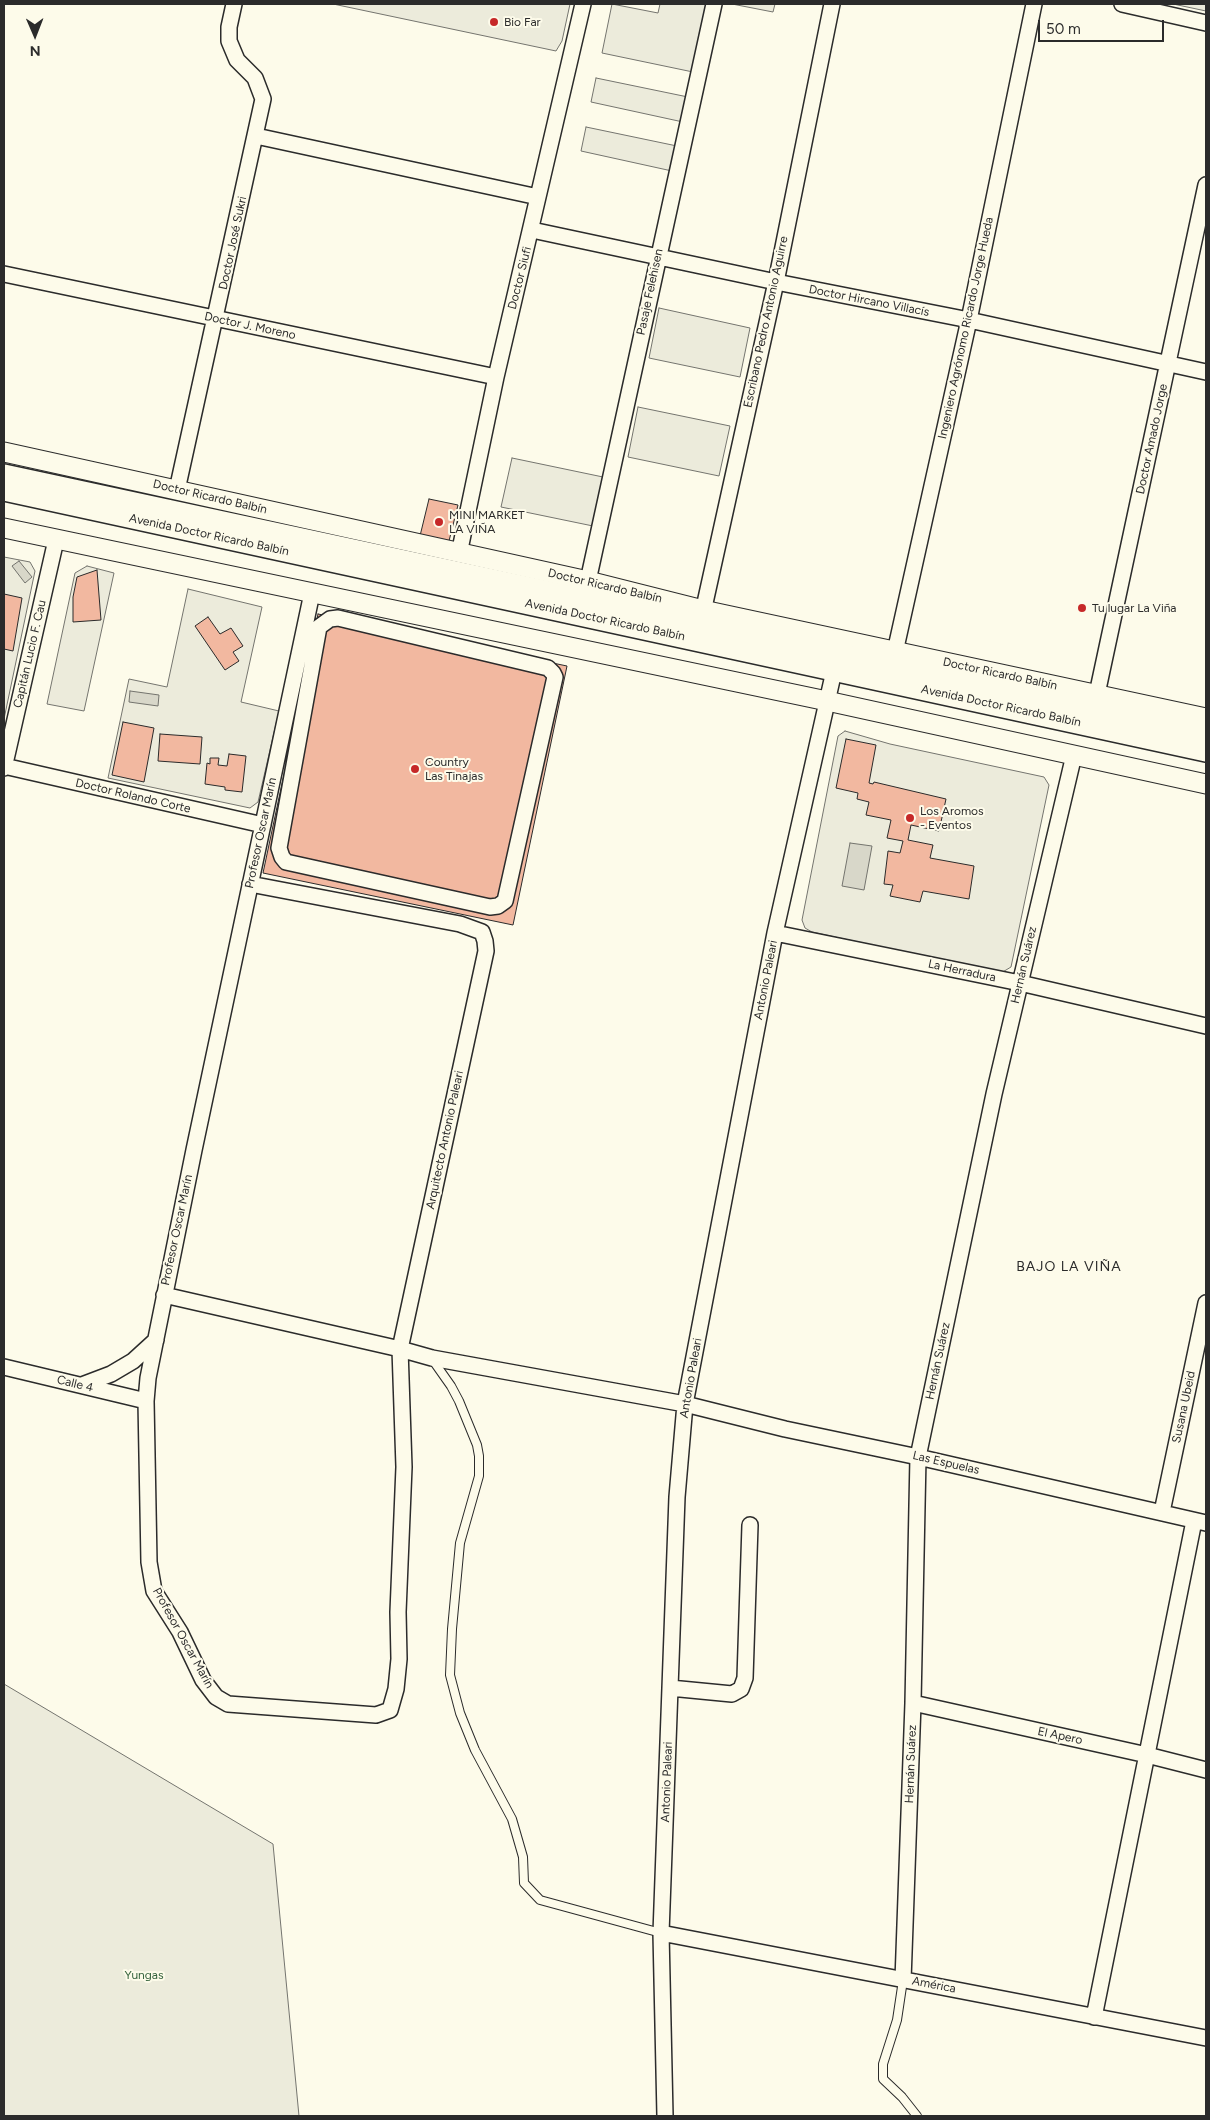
<!DOCTYPE html>
<html>
<head>
<meta charset="utf-8">
<style>
	body { margin:0 }
	#map { position:relative; width:1210px; height:2120px; overflow:hidden; background:#fdfbea; font-family:Figtree,sans-serif }
	canvas { display:block }
	.frame { position:absolute; inset:0; border:5px solid #2b2b2b; pointer-events:none }
	.north { position:absolute; left:10px; top:10px; width:50px; height:50px; -webkit-text-stroke:4px #fdfbea; paint-order:stroke; rotate:179deg; font-size:14px; font-weight:700; line-height:20px; text-align:center; color:#2b2b2b }
	.north::after { content:''; display:block; margin:auto; width:18px; height:22px; background:#2b2b2b; clip-path:polygon(50% 0,100% 100%,50% 72%,0 100%) }
	.scale { position:absolute; left:1038px; top:20px; width:126px; height:22px; box-sizing:border-box; border:2px solid #2b2b2b; border-top:0; padding-left:6px; font-size:15px; line-height:18px; white-space:nowrap; color:#2b2b2b; -webkit-text-stroke:4px #fdfbea; paint-order:stroke }
</style>
</head>
<body>
<div id="map">
<canvas width="1210" height="2120"></canvas>
<div class="frame"></div>
<div class="north">N</div>
<div class="scale">50 m</div>
</div>
<script>
const c = document.querySelector('canvas').getContext('2d');
c.lineJoin = 'round';
function paint(path, color) { c.fillStyle = color; c.fill(path, 'evenodd'); }
const poly = rows => new Path2D(rows.map(r => 'M' + r).join(''));
function stroke(path, color, width, dash) { c.strokeStyle = color; c.lineWidth = width; c.lineCap = dash ? 'butt' : 'round'; c.setLineDash(dash || []); c.stroke(path); }
function drawText(font, color, halo, rows, align = 'center') {
  c.font = font + ' Figtree,sans-serif'; c.lineWidth = 4; c.setLineDash([]); c.textBaseline = 'middle'; c.strokeStyle = halo; c.fillStyle = color; for (const [text, x, y, turn = 0] of rows) {
    c.save(); c.translate(x, y); c.rotate((+turn || 0) * Math.PI / 180); c.textAlign = isNaN(turn) ? turn : align; if (halo) c.strokeText(text, 0, 0); c.fillText(text, 0, 0); c.restore();
  }
}
const green = poly([
	[333,4,570,4,562,41,556,51,333,4],
	[612,4,658,13,660,4,708,4,693,72,602,53,612,4],
	[732,4,775,4,773,12,732,4],
	[1173,4,1206,4,1206,11,1173,4],
	[596,78,688,97,683,122,591,102,596,78],
	[586,127,677,146,672,171,581,151,586,127],
	[659,308,750,328,740,377,649,358,659,308],
	[638,407,730,426,719,476,628,457,638,407],
	[512,458,603,477,593,526,501,507,512,458],
	[4,557,30,562,35,571,4,719,4,557],
	[87,566,114,573,84,711,47,704,75,573,87,566],
	[188,589,262,607,241,702,279,711,258,802,250,808,108,778,129,679,167,687,188,589],
	[845,731,890,744,1044,777,1049,785,1011,967,1001,973,812,932,805,928,802,920,838,736,845,731],
	[4,1684,273,1844,299,2116,4,2116,4,1684]
]);
const water = poly([
	[19,561,32,577,25,583,12,566,19,561],
	[130,691,159,695,158,706,129,702,130,691],
	[850,843,872,846,864,890,842,886,850,843]
]);
const building = poly([
	[429,499,458,505,448,545,419,540,429,499],
	[97,570,101,620,73,622,73,597,77,577,97,570],
	[4,594,22,598,13,651,4,649,4,594],
	[318,614,567,666,513,925,263,873,318,614],
	[208,617,220,634,231,628,243,646,233,652,239,661,225,670,195,626,208,617],
	[123,722,154,728,144,782,112,775,123,722],
	[160,734,202,737,200,764,158,761,160,734],
	[846,739,876,745,869,783,873,784,874,782,946,799,939,831,911,825,908,840,933,845,930,858,974,866,969,899,923,891,920,902,890,896,893,885,884,884,888,851,900,853,903,841,887,838,891,820,866,815,869,802,857,799,858,793,836,788,846,739],
	[229,754,246,756,242,792,225,790,225,787,205,784,207,763,210,764,210,758,219,758,218,765,227,766,229,754]
]);
const service = poly([
	[432,1359,451,1386,459,1401,477,1445,479,1456,479,1476,460,1543,452,1629,450,1675,460,1713,475,1750,512,1819,523,1857,524,1883,540,1900,661,1933],
	[903,1980,897,2020,883,2064,883,2079,902,2097,917,2116]
]);
const minor = poly([
	[1122,4,1206,23],
	[256,136,538,197],
	[532,230,776,282,969,320,1206,372],
	[4,274,496,377],
	[177,490,263,99,255,78,237,60,229,41,229,27,234,4],
	[459,554,496,377,583,4],
	[588,581,714,4],
	[338,618,548,668,553,673,555,677,505,901,498,906,490,907,286,862,282,857,279,848,319,627,330,619,338,618],
	[701,621,776,282,832,4],
	[895,652,969,320,1034,4],
	[1097,694,1206,185],
	[4,766,263,825],
	[4,768,56,540],
	[250,884,460,924,482,932,485,941,486,951,400,1349,404,1467,398,1612,399,1659,396,1689,390,1710,376,1715,228,1704,216,1697,203,1680,180,1632,154,1591,149,1562,146,1401,148,1378,194,1150,312,593],
	[775,933,1020,983,1206,1026],
	[164,1295,400,1349,432,1358,685,1404,785,1429,918,1457,1206,1523],
	[4,1367,146,1401],
	[82,1385,111,1374,133,1361,156,1340],
	[1162,1512,1206,1303],
	[670,1688,732,1694,741,1689,745,1678,750,1525],
	[913,1703,1147,1755,1206,1770],
	[661,1933,1206,2038],
	[903,1980,913,1703,918,1457,994,1094,1074,755],
	[1094,2017,1194,1521],
	[665,2116,661,1933,677,1497,685,1404,775,933,836,662]
]);
const tertiary = poly([
	[4,452,588,581,703,610,1206,718],
	[4,528,827,701,1206,784]
]);
const secondary = poly([
	[4,475,1206,733],
	[4,490,1206,751]
]);
const markers = [
	[494,22,5,"#c62828"],
	[439,522,5,"#c62828"],
	[1082,608,5,"#c62828"],
	[415,769,5,"#c62828"],
	[910,818,5,"#c62828"]
];
const poiNames = [
	["Bio Far",504,22],
	["MINI MARKET",449,515],
	["LA VIÑA",449,529],
	["Tu lugar La Viña",1092,608],
	["Country",425,762],
	["Las Tinajas",425,776],
	["Los Aromos",920,811],
	["- Eventos",920,825]
];
const streetNames = [
	["Doctor José Sukri",233,243,-78],
	["Doctor Siufi",520,278,-76],
	["Pasaje Felehisen",650,292,-78],
	["Doctor Hircano Villacís",869,301,11],
	["Escribano Pedro Antonio Aguirre",766,322,-78],
	["Doctor J. Moreno",250,326,12],
	["Ingeniero Agrónomo Ricardo Jorge Hueda",966,328,-78],
	["Doctor Amado Jorge",1152,439,-78],
	["Doctor Ricardo Balbín",210,497,13],
	["Avenida Doctor Ricardo Balbín",209,535,12],
	["Doctor Ricardo Balbín",605,586,13],
	["Avenida Doctor Ricardo Balbín",605,620,12],
	["Capitán Lucio F. Cau",30,654,-77],
	["Doctor Ricardo Balbín",1000,674,12],
	["Avenida Doctor Ricardo Balbín",1001,706,12],
	["Doctor Rolando Corte",133,796,13],
	["Profesor Oscar Marín",261,833,-78],
	["Hernán Suárez",1024,965,-77],
	["La Herradura",962,971,12],
	["Antonio Paleari",766,980,-79],
	["Arquitecto Antonio Paleari",445,1140,-78],
	["Profesor Oscar Marín",177,1230,-78],
	["Hernán Suárez",938,1361,-78],
	["Antonio Paleari",691,1378,-80],
	["Calle 4",75,1384,14],
	["Susana Ubeid",1184,1407,-78],
	["Las Espuelas",946,1463,13],
	["Profesor Oscar Marín",183,1638,61],
	["El Apero",1060,1736,12],
	["Hernán Suárez",911,1764,-88],
	["Antonio Paleari",667,1782,-88],
	["América",934,1985,11]
];
const parkNames = [
	["Yungas",144,1975]
];
const neighbourhoodNames = [
	["BAJO LA VIÑA",1069,1267]
];
paint(green, '#ecebdb');
stroke(green, '#74746e', 1);
paint(water, '#d8d7c9');
stroke(water, '#74746e', 1);
paint(building, '#f2b8a0');
stroke(building, '#2b2b2b', 1);
stroke(service, '#2b2b2b', 10);
stroke(minor, '#2b2b2b', 18);
stroke(tertiary, '#2b2b2b', 21);
stroke(secondary, '#2b2b2b', 24);
stroke(service, '#fdfbea', 8);
stroke(minor, '#fdfbea', 15);
stroke(tertiary, '#fdfbea', 19);
stroke(secondary, '#fdfbea', 21);
for (const [x, y, r, color] of markers) { const dot = new Path2D(); dot.arc(x, y, r, 0, 2 * Math.PI); c.fillStyle = color; c.fill(dot); stroke(dot, '#fdfbea', 2); }
drawText('12px', '#2b2b2b', '#fdfbea', poiNames, 'left');
drawText('12px', '#2b2b2b', '#fdfbea', streetNames);
drawText('12px', '#34623c', '#fdfbea', parkNames);
c.letterSpacing = '1px';
drawText('14px', '#2b2b2b', '#fdfbea', neighbourhoodNames);
c.letterSpacing = '0px';
</script>
</body>
</html>
